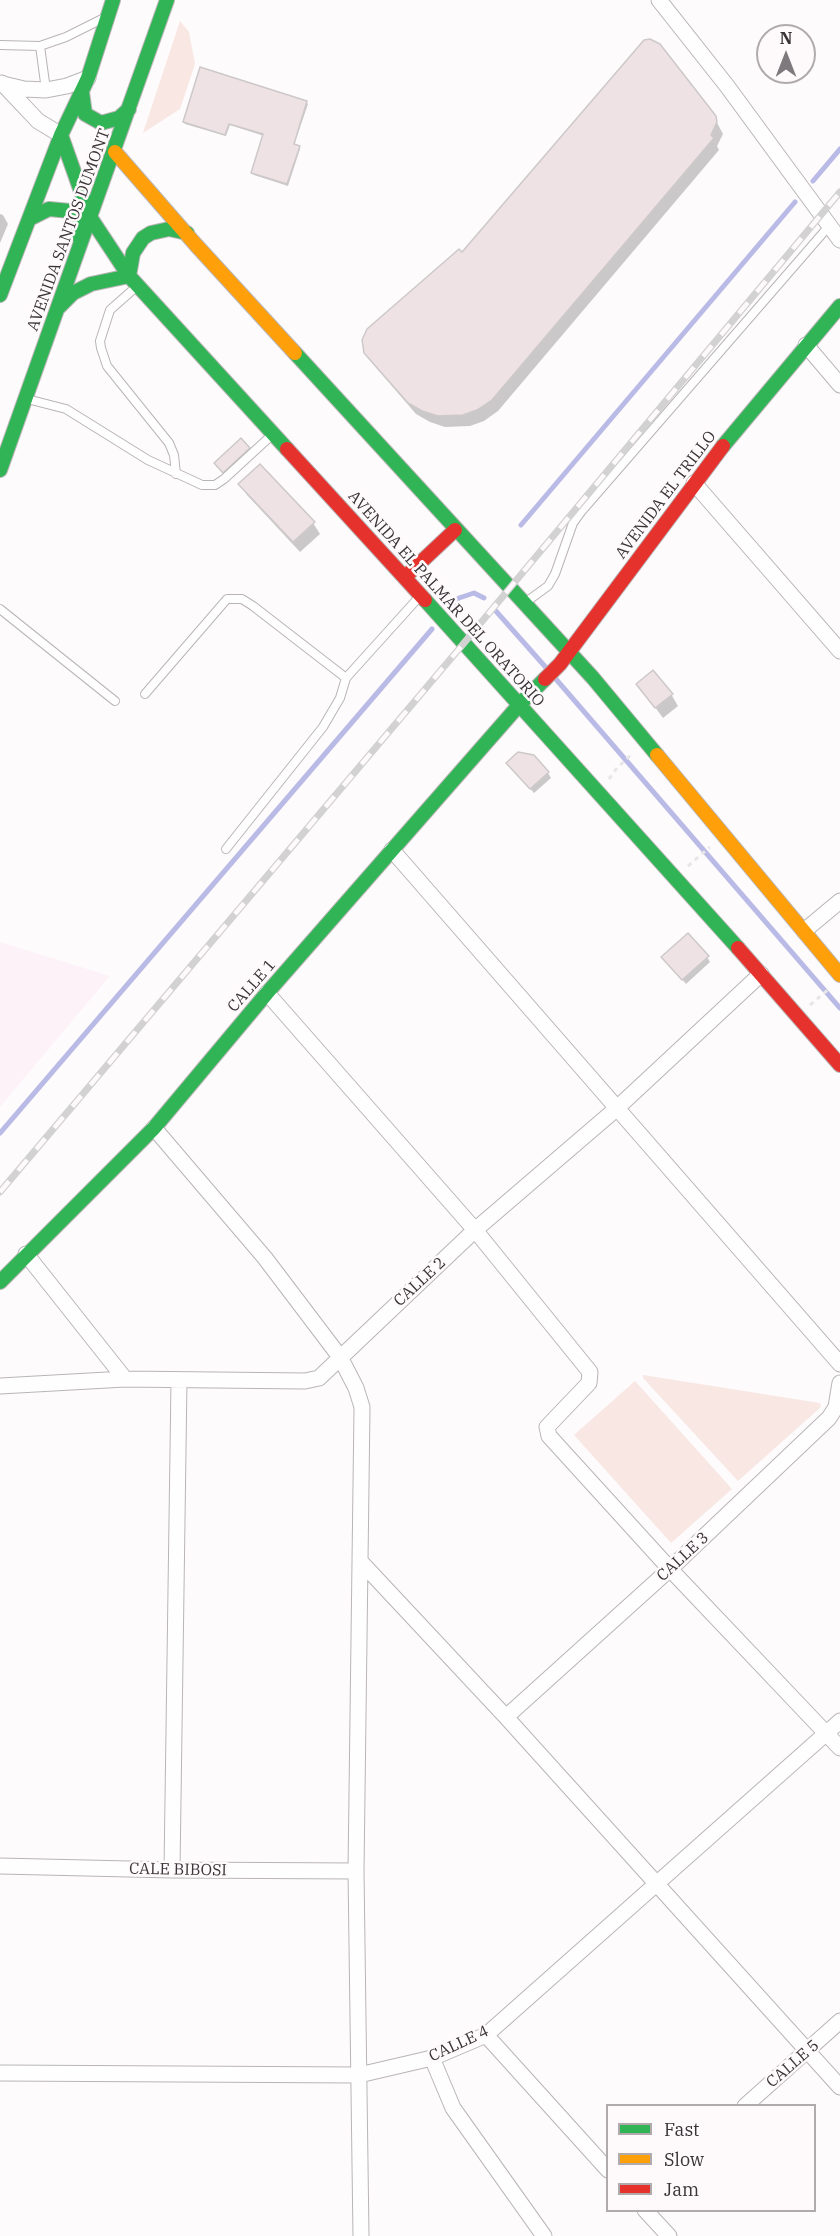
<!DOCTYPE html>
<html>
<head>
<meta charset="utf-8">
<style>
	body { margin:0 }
	#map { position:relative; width:840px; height:2236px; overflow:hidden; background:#fdfbfc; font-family:"IBM Plex Serif",serif }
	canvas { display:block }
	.legend { position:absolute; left:606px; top:2104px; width:210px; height:108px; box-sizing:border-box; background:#fefafc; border:2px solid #b0aaad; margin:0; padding:8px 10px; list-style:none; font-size:18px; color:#3a3337 }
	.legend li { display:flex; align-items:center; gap:12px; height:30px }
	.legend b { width:30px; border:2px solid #b0aaad }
	.north { position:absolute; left:756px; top:24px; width:60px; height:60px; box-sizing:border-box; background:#fefafc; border:2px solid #b0aaad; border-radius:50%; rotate:0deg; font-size:16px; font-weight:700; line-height:24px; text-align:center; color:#3a3337 }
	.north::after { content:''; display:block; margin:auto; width:21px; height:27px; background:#7e797c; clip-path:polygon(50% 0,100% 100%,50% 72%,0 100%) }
</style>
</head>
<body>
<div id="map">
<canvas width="840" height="2236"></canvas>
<ul class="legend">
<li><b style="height:8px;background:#30b455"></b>Fast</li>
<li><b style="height:8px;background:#ff9f0a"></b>Slow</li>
<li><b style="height:8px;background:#e5322d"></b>Jam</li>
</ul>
<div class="north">N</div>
</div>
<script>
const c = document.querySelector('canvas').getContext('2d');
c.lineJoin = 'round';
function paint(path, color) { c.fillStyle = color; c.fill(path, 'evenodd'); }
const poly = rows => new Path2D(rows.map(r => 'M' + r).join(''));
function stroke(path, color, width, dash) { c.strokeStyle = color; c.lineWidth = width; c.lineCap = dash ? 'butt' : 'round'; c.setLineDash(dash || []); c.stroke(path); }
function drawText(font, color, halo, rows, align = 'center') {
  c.font = font + ' "IBM Plex Serif",serif'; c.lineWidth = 5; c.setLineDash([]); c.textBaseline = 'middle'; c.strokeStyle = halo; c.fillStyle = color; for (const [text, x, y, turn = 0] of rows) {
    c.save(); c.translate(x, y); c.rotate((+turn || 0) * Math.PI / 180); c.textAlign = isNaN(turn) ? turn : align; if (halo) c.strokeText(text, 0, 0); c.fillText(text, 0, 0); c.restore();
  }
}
const built = poly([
	[0,942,110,976,0,1107]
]);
const green = poly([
	[180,21,189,32,195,64,180,109,143,133],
	[643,1375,820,1403,821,1407,738,1481,643,1378],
	[635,1381,732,1489,671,1543,574,1435]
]);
const shadow = poly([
	[306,102,308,104,294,145,300,149,288,186,254,175,253,173,264,136,230,125,226,136,185,124,184,122],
	[714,117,723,134,717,146,719,150,498,411,484,421,470,426,445,427,430,422,416,414,373,364,366,352,462,255],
	[0,214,3,215,8,224,0,243],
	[248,448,251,454,227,477,216,464],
	[240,484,313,523,320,534,300,552,247,495],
	[638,684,671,694,678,706,663,718],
	[508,763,548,773,551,778,534,793],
	[663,957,707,957,710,962,686,984]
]);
const stream = poly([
	[813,181,840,149],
	[521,525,795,202],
	[453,604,459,598,474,593,484,598],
	[495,610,549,671],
	[555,678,840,1008],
	[0,1133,432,629]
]);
const building = poly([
	[650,39,660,44,716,116,717,122,711,135,714,138,492,400,477,410,463,415,438,416,422,411,408,403,364,353,362,340,367,329,459,249,462,252,644,40,650,39],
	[200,67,307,101,294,144,300,146,287,184,251,173,263,134,229,124,225,135,183,122,200,67],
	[241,438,250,448,223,473,214,463,241,438],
	[260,464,315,522,293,542,238,484,260,464],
	[653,670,673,694,655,708,636,684,653,670],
	[518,752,534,755,549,772,530,789,506,763,518,752],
	[688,933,709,956,682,980,661,957,688,933]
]);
const path = poly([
	[609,779,617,768,633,753],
	[688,866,710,847],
	[810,1005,830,988]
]);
const lane = poly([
	[0,45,40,46,66,37,104,18],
	[40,46,46,90],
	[136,287,110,310,100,341,101,348,107,366,169,443,174,455,176,474],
	[27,399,66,409,148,460,202,485,215,485,224,479,273,434],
	[526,602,548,586,555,574,573,523,581,512,829,226],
	[0,609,115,701],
	[145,694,227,599,242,599,253,606,346,678],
	[226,849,323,727,340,698,346,678,420,596]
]);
const street = poly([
	[659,0,727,86,840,240],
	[2,83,38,121,61,135],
	[3,84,24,89,46,90,67,86,88,78],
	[806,345,840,385],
	[694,483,840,651],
	[392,850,840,1364],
	[804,931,840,901],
	[267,993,475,1230,590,1372,589,1383,547,1427,549,1436,670,1569,840,1748],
	[154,1128,265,1258,340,1357,356,1388,362,1407,356,1871,361,2236],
	[26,1254,125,1379],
	[0,1386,125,1379,305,1381,319,1378,475,1230,616,1109,761,974],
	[361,1562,506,1717,840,2087],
	[506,1717,670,1569,829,1418,836,1407,840,1383],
	[0,1866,172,1870,356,1871],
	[172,1870,179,1380],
	[486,2035,608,2170],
	[432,2058,453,2108,544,2236],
	[0,2073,359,2075,432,2058,486,2035,840,1721],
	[745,2106,840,2021],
	[645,2210,669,2236]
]);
const fast = poly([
	[82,92,85,114,101,123,119,118,129,109],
	[61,135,90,217,129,276,287,449],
	[31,218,49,209,70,211,78,217,80,239],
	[0,295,61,135,88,78,113,0],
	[59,307,73,293,91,284,129,276,133,253,143,238,151,233,169,229,187,233],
	[295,353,593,678,657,755],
	[723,446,840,306],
	[0,470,167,0],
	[425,600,738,948],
	[0,1282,154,1128,267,993,520,704,545,679]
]);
const slow = poly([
	[115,152,196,245,295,353],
	[657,755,840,975]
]);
const jam = poly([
	[287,449,425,600],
	[405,577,455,530],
	[545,679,560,664,723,446],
	[738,948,840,1065]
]);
const rail = poly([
	[0,1192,464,643,840,192]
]);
const streetNames = [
	["AVENIDA SANTOS DUMONT",69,230,-70],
	["AVENIDA EL TRILLO",666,495,-53],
	["AVENIDA EL PALMAR DEL ORATORIO",446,599,48],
	["CALLE 1",252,986,-49],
	["CALLE 2",420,1282,-43],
	["CALLE 3",683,1557,-43],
	["CALE BIBOSI",178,1870,1],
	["CALLE 4",459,2044,-25],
	["CALLE 5",793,2064,-41]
];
paint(built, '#fef2f9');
paint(green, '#f9e7e3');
paint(shadow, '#0003');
stroke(stream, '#babae6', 5);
paint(building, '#eee2e4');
stroke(building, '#cdc8c9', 1.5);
stroke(lane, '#b9b5b7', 10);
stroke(street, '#b9b5b7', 17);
stroke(fast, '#b9b5b7', 16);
stroke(slow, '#b9b5b7', 16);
stroke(jam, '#b9b5b7', 16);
stroke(path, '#e7e7e7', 3, [4.5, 4.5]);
stroke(lane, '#fffeff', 8);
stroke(street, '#fffeff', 15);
stroke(fast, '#30b455', 14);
stroke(slow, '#ff9f0a', 14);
stroke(jam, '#e5322d', 14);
stroke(rail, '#d3d2d2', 7);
stroke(rail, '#fefafc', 4.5, [14]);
drawText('16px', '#3a3337', '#fefafc', streetNames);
</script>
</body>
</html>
